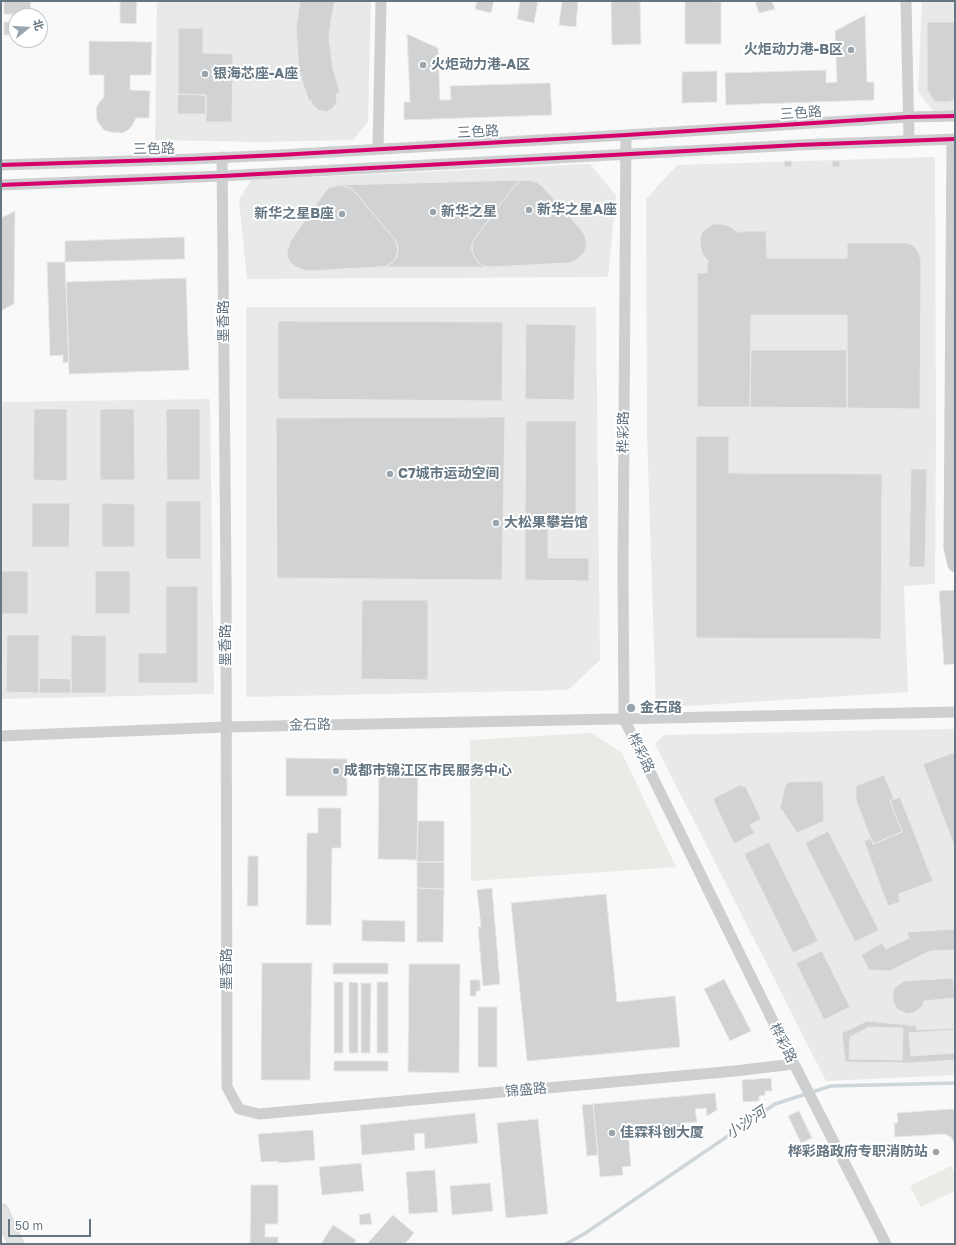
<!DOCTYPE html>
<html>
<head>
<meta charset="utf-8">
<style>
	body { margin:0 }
	#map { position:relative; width:956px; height:1245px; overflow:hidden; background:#f9f9f9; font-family:"Golos Text","Noto Sans SC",sans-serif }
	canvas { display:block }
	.frame { position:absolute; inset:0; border:2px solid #657683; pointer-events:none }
	.north { position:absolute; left:8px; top:8px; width:40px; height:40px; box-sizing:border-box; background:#fff; border:1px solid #c1c8cd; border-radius:50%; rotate:73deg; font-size:11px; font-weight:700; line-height:16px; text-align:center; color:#657683 }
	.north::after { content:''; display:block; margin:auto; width:14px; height:18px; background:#99a4ac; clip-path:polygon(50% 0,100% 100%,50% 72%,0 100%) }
	.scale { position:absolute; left:8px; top:1219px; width:83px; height:18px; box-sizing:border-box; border:2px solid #657683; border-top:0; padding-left:5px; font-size:12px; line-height:14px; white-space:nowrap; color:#657683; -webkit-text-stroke:3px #fff; paint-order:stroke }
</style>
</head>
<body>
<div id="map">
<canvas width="956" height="1245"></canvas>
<div class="frame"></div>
<div class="north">北</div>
<div class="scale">50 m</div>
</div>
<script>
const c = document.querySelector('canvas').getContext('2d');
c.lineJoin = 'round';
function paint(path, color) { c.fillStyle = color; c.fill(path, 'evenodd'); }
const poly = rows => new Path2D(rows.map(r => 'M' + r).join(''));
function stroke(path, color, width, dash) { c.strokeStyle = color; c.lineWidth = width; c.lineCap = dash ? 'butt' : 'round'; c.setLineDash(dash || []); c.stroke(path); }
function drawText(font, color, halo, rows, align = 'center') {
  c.font = font + ' "Golos Text","Noto Sans SC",sans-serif'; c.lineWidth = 4; c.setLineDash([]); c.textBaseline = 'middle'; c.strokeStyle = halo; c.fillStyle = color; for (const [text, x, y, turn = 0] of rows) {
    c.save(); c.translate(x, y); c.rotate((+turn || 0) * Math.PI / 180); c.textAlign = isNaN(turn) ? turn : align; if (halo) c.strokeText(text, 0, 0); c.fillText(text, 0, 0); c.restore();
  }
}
const built = poly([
	[157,1,371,1,368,122,353,140,261,142,155,140],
	[922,1,955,1,955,111,934,112,918,92],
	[935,157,936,438,935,584,904,586,908,692,656,708,647,435,646,199,677,165],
	[590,164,616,195,608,277,247,279,239,200,251,180],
	[246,307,596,307,600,660,568,690,246,697],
	[210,399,214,694,1,699,1,402],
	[955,729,955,1075,826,1081,655,744,664,735,885,730]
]);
const green = poly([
	[592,733,622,753,676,867,471,881,470,740],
	[951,1166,955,1173,955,1191,921,1207,910,1186]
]);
const stream = poly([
	[566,1244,584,1234,775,1104,831,1086,955,1083]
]);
const building = poly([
	[4,1,43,1,31,1,30,15,4,14,4,1],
	[120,1,137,1,136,24,120,23,120,1],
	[300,1,335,1,331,20,329,38,333,69,340,93,336,94,337,101,333,108,326,112,318,110,312,104,311,100,309,101,303,84,299,68,296,29,300,1],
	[477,1,494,1,491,13,475,9,477,1],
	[520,1,538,1,534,23,517,19,520,1],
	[562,1,578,1,576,27,559,25,562,1],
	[611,1,640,1,641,44,612,45,611,1],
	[685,1,721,2,721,44,685,44,685,1],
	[755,1,772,1,775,9,759,13,755,1],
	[12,14,25,14,25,16,16,16,16,35,4,35,4,22,11,22,12,14],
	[865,15,867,82,874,82,874,100,726,105,725,73,826,70,826,83,837,82,835,31,865,15],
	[927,22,955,22,955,98,950,102,935,102,927,90,927,22],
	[178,28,203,28,203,53,233,54,232,122,206,122,206,95,178,94,178,28],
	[407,34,438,48,440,100,451,100,450,86,550,83,552,115,404,120,404,102,410,102,407,34],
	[89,41,152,42,151,75,130,75,130,90,150,91,149,118,136,118,132,126,128,130,122,133,110,132,104,130,100,125,97,120,96,109,98,104,104,97,104,75,89,75,89,41],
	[717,71,717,102,682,103,682,72,717,71],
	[178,94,206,95,206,114,177,114,178,94],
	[784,161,792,161,792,167,784,167,784,161],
	[832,161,840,161,840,167,832,167,832,161],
	[526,180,537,182,542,186,582,231,585,236,586,242,586,248,583,254,579,258,574,261,568,263,488,267,482,265,477,261,474,256,472,250,472,244,475,238,515,185,520,181,526,180],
	[526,180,520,181,515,185,475,238,472,244,472,250,474,256,477,261,482,265,488,267,379,267,385,267,394,261,398,251,396,241,354,191,350,188,339,185,526,180],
	[339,185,350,188,354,191,396,241,398,246,397,256,394,261,390,264,385,267,379,267,307,271,296,267,292,264,288,259,287,253,290,242,325,192,329,188,339,185],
	[15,211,14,304,1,311,1,218,15,211],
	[714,224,720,224,729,226,739,233,741,231,766,231,767,258,847,258,847,243,907,243,914,246,919,253,921,262,920,409,847,408,847,315,751,315,750,407,697,407,697,273,707,273,707,264,709,262,703,255,701,249,700,238,702,233,705,229,714,224],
	[184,237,185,259,65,262,65,241,184,237],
	[47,262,65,262,69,362,63,363,63,355,50,356,47,262],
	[186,278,189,370,69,374,66,282,186,278],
	[278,321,503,322,502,401,278,399,278,321],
	[526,324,576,325,574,400,525,399,526,324],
	[751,350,847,350,847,408,750,407,751,350],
	[34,409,67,409,67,481,33,480,34,409],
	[100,409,134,409,135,480,100,480,100,409],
	[166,409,200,409,200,480,167,480,166,409],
	[505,417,502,580,277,578,276,418,505,417],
	[526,421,576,421,576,520,525,519,526,421],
	[696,436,729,436,729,473,882,474,881,639,696,638,696,436],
	[911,469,927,469,925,567,909,567,911,469],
	[166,501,201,501,201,559,166,559,166,501],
	[1,503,2,503,2,546,1,546,1,503],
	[32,503,70,503,69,547,32,547,32,503],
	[102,503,135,504,135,547,102,547,102,503],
	[525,519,548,520,548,558,589,558,589,581,525,580,525,519],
	[1,571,28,571,28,614,1,614,1,571],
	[95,571,130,571,130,614,95,614,95,571],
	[166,586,198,586,198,683,138,683,138,653,166,653,166,586],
	[955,590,955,664,944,665,939,591,955,590],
	[362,600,428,600,428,680,361,679,362,600],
	[7,635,39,635,39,693,6,692,7,635],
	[71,635,106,636,106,693,71,693,71,635],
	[39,678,71,679,71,693,39,693,39,678],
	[955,752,955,848,923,764,955,752],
	[286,758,347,759,347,796,286,796,286,758],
	[379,765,418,765,417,860,378,859,379,765],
	[884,775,894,799,890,801,902,832,873,844,856,800,856,786,884,775],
	[823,781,824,821,797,833,780,807,785,786,789,782,823,781],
	[740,785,746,787,761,819,750,825,755,833,734,844,714,802,714,798,740,785],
	[900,797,933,881,899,894,900,902,888,906,864,841,871,838,873,844,902,832,890,801,900,797],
	[318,808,341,808,341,848,332,848,331,925,306,925,307,833,318,833,318,808],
	[418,821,444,821,444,862,417,862,418,821],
	[828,831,879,930,855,942,805,843,828,831],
	[769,842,818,941,793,953,744,854,769,842],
	[248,856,258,856,258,906,247,906,248,856],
	[417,862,444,862,444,889,417,888,417,862],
	[417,888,444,889,443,942,417,942,417,888],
	[492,888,500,984,483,986,478,927,481,927,477,890,492,888],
	[606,894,617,1002,675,996,680,1047,527,1061,511,903,606,894],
	[362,920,405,921,405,942,362,941,362,920],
	[955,929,955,950,930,951,890,971,869,970,861,955,882,943,886,949,909,938,907,932,955,929],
	[822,951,850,1007,824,1020,796,963,822,951],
	[262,963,312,963,310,1080,261,1080,262,963],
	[333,963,388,963,388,974,333,974,333,963],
	[409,964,460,964,459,1073,408,1072,409,964],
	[953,978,955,998,924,1001,922,1006,918,1010,913,1013,908,1014,898,1010,893,1002,893,992,895,987,904,981,953,978],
	[724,979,751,1031,730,1041,704,989,724,979],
	[470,980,480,980,480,991,476,991,476,996,470,996,470,980],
	[334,982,343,982,343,1053,334,1053,334,982],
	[349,982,358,983,358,1053,349,1053,349,982],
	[377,982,388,982,388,1053,377,1053,377,982],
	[361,983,371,983,370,1053,361,1053,361,983],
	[478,1007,497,1007,497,1067,478,1067,478,1007],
	[867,1021,917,1026,916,1030,955,1028,955,1060,911,1063,845,1062,842,1033,867,1021],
	[869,1027,903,1028,902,1060,849,1059,850,1037,869,1027],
	[955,1030,955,1053,911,1056,909,1033,955,1030],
	[334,1061,388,1061,388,1071,334,1071,334,1061],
	[771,1078,772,1091,765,1091,765,1095,759,1096,759,1101,743,1102,742,1080,771,1078],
	[715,1093,717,1110,707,1116,706,1108,695,1109,697,1122,683,1123,684,1132,641,1135,641,1130,628,1131,631,1166,622,1167,623,1175,600,1177,593,1104,715,1093],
	[593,1104,598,1155,587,1156,582,1105,593,1104],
	[952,1109,955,1111,955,1145,951,1137,945,1134,895,1137,894,1123,898,1123,897,1113,952,1109],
	[799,1111,812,1138,801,1143,788,1116,799,1111],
	[475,1113,478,1143,425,1149,424,1133,414,1134,415,1150,362,1155,360,1125,475,1113],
	[538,1119,548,1214,506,1218,497,1123,538,1119],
	[313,1130,315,1160,278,1163,278,1161,261,1162,258,1134,313,1130],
	[361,1163,364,1191,322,1195,319,1167,361,1163],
	[435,1170,438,1212,409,1214,406,1172,435,1170],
	[490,1183,493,1211,452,1215,450,1186,490,1183],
	[251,1185,278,1185,278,1224,265,1224,265,1237,278,1237,278,1244,250,1244,251,1185],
	[370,1213,372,1224,360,1225,359,1215,370,1213],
	[393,1215,414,1233,405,1244,367,1244,393,1215],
	[333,1225,356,1240,354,1244,321,1244,333,1225]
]);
const minor = poly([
	[906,1,909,140],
	[626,135,623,568,624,719,794,1064,886,1244],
	[952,139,949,548,953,565,955,567],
	[378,149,381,1],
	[222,157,226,578,227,1087,239,1109,259,1114,735,1071,794,1064],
	[1,165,192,159,279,155,626,135,908,117,955,116],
	[1,185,222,176,798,145,955,139],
	[1,736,226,727,955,712]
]);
const major = poly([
	[1,1211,16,1244]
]);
const cycleway = poly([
	[1,165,192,159,279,155,626,135,908,117,955,116],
	[1,185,222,176,798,145,955,139]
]);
const markers = [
	[851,50,4,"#99a4ac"],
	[423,65,4,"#99a4ac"],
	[205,74,4,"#99a4ac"],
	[529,210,4,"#99a4ac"],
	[433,212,4,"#99a4ac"],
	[342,214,4,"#99a4ac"],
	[390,474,4,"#99a4ac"],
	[496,523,4,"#99a4ac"],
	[631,708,5,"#99a4ac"],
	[336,771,4,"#99a4ac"],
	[612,1133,4,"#99a4ac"],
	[936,1152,4,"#99a4ac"]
];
const poiNames = [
	["火炬动力港-B区",843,50,"right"],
	["火炬动力港-A区",431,65],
	["银海芯座-A座",213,74],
	["新华之星A座",537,210],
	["新华之星",441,212],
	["新华之星B座",334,214,"right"],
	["C7城市运动空间",398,474],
	["大松果攀岩馆",504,523],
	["金石路",640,708],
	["成都市锦江区市民服务中心",344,771],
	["佳霖科创大厦",620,1133],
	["桦彩路政府专职消防站",928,1152,"right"]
];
const streetNames = [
	["三色路",801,113,-4],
	["三色路",478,132,-3],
	["三色路",154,149,-1],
	["墨香路",224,321,-90],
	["桦彩路",624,432,-90],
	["墨香路",226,645,-90],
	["金石路",310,725,-1],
	["桦彩路",641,753,64],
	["墨香路",227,969,-90],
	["桦彩路",783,1043,63],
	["锦盛路",526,1090,-5]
];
const waterNames = [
	["小沙河",746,1123,-34]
];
paint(built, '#e8e9e9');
paint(green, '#e8ebe6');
stroke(stream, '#ced6d9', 3.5);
paint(building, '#d0d2d3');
stroke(building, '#e8e8e8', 1);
stroke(major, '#d5d6d7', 16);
stroke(minor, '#cecfd0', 11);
stroke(major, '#e1e2e2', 14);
stroke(cycleway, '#d6006c', 4);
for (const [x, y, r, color] of markers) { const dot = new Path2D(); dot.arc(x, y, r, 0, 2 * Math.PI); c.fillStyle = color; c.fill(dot); stroke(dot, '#fff', 1.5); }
drawText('bold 14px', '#657683', '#fff', poiNames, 'left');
drawText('14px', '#657683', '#fff', streetNames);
drawText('italic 15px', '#60757c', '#fff', waterNames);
</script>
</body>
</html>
